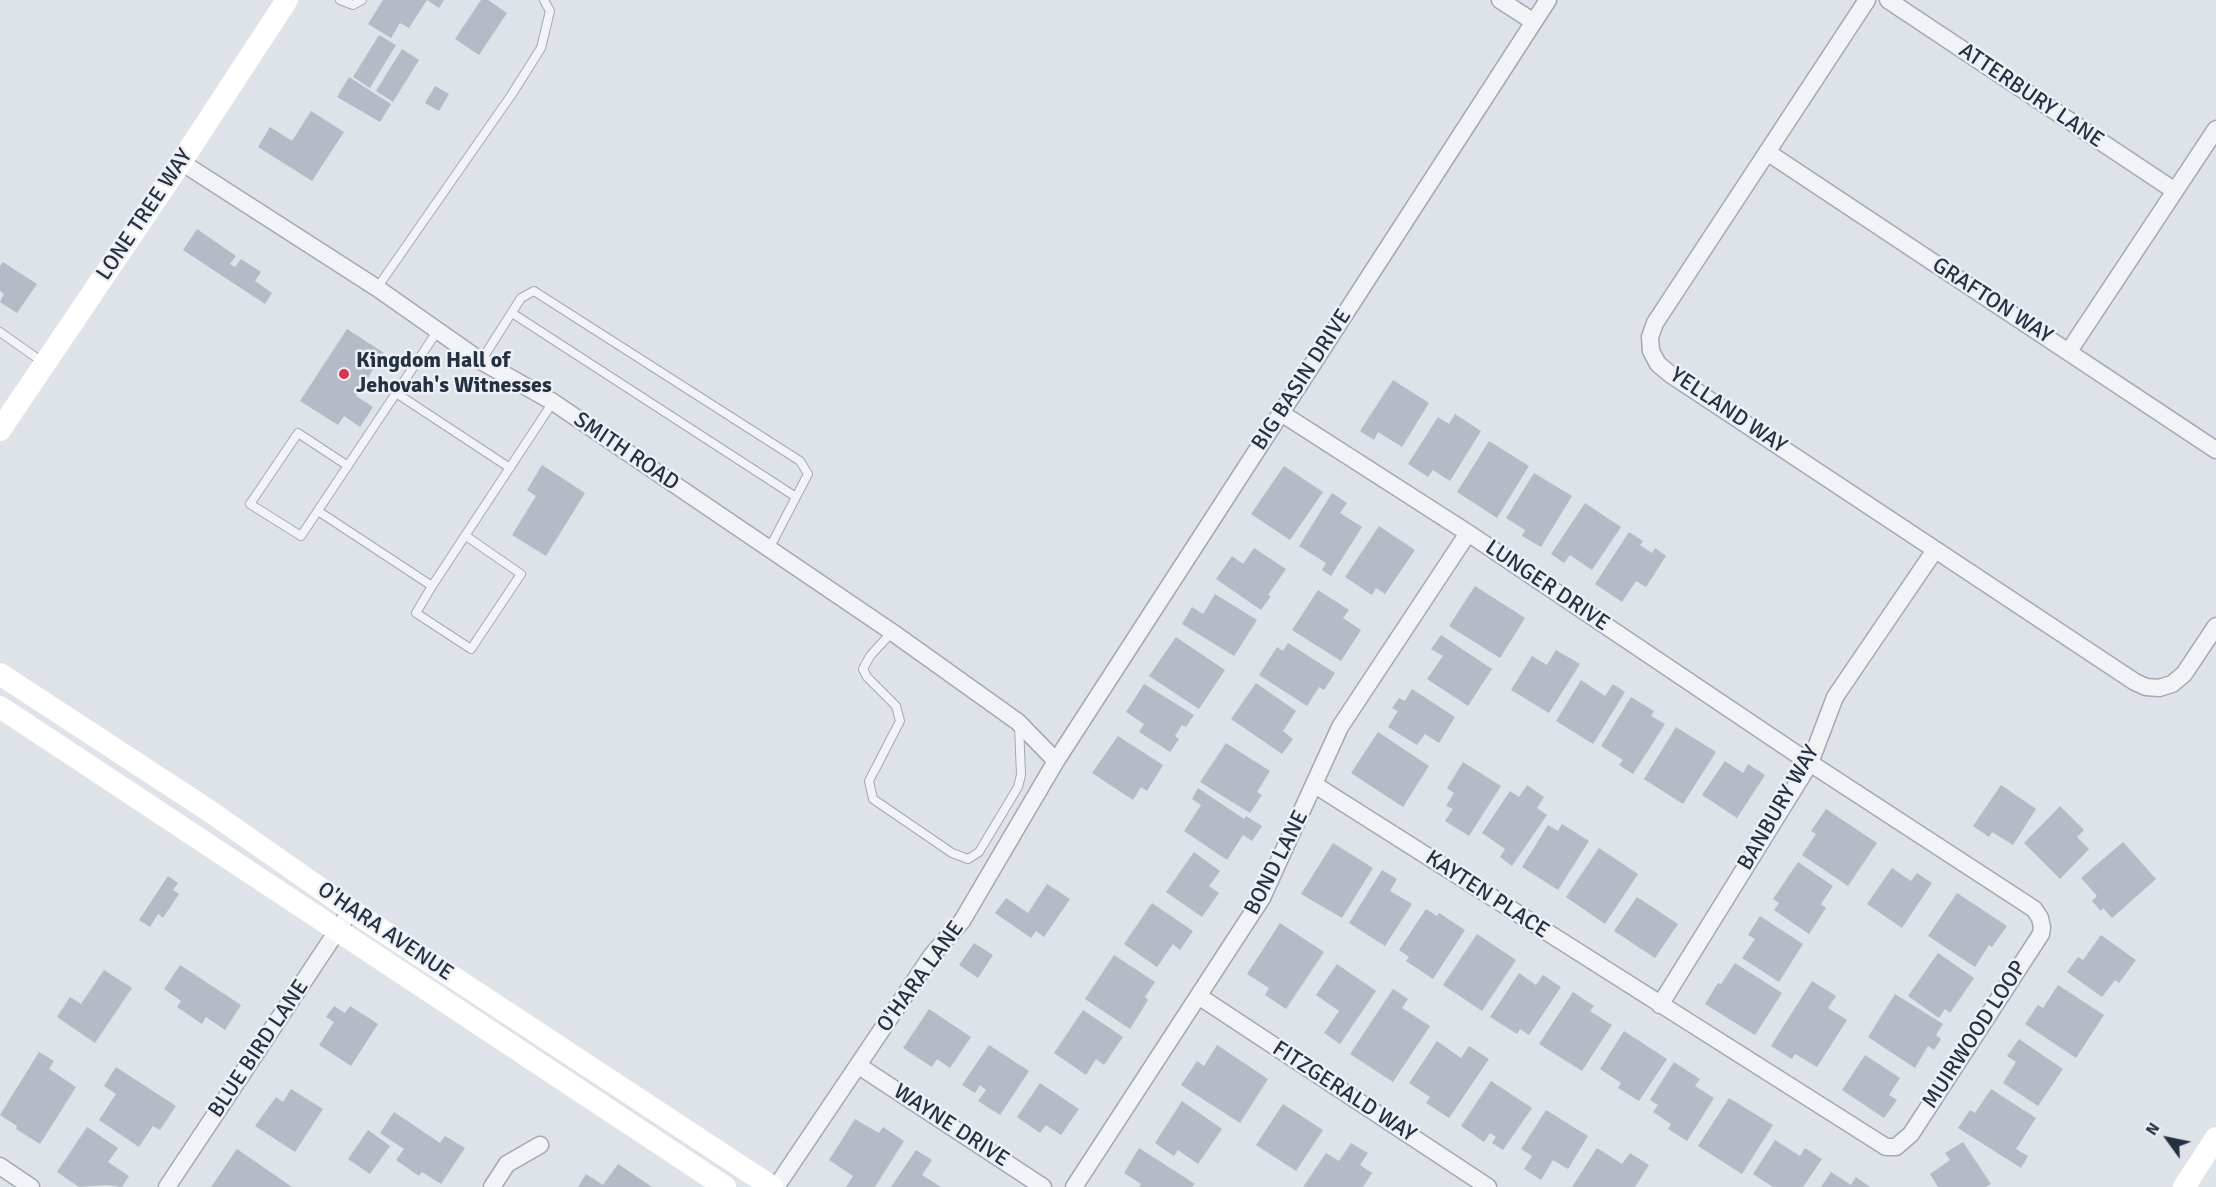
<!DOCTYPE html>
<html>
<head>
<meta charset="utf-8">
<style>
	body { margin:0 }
	#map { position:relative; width:2216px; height:1187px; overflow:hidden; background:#dee2e9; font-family:Signika,sans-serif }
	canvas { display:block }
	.north { position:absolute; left:2138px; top:1109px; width:60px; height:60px; -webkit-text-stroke:4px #edf1f6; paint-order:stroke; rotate:303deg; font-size:16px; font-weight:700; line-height:24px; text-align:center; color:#253041 }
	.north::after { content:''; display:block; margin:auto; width:21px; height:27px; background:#253041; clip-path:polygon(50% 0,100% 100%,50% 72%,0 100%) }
</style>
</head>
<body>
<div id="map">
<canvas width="2216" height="1187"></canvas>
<div class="north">N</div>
</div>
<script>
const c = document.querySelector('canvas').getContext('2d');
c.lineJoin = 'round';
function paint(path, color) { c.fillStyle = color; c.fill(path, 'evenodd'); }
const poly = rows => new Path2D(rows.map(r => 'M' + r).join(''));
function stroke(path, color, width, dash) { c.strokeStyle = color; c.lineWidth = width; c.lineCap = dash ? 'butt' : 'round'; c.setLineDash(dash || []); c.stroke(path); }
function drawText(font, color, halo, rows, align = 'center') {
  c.font = font + ' Signika,sans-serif'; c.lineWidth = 5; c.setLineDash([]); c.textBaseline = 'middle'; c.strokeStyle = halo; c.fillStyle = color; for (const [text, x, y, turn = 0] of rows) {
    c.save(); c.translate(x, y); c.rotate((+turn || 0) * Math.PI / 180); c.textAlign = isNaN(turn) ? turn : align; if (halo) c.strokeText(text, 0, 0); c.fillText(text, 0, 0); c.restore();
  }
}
const building = poly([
	[383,0,427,0,409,28,400,23,391,38,368,24],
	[427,0,444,0,439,8],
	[481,0,488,0,507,13,479,55,455,39],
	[379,35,396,45,370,88,353,77],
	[402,49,419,60,393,102,376,91],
	[349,77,391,104,380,122,337,97],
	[435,86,449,94,439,111,425,103],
	[311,111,344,132,312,181,258,147,270,127,292,141],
	[197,229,236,256,230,264,235,267,241,259,261,272,255,281,272,293,265,304,183,250],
	[3,262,37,284,17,313,0,302,4,294,0,291,0,266],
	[347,329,384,353,356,396,373,407,360,427,344,416,338,425,300,401],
	[1393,380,1429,403,1402,447,1378,432,1374,440,1360,431],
	[1455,414,1481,431,1450,481,1433,470,1428,477,1408,464,1438,417,1449,424],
	[1489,441,1529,466,1497,518,1457,492],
	[542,465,585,493,546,556,512,535,536,496,527,490],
	[1284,466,1323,492,1290,540,1251,514],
	[1534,473,1572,496,1541,547,1522,536,1525,530,1506,518],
	[1332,493,1347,503,1340,513,1362,527,1331,576,1322,570,1326,563,1299,546],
	[1585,503,1621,527,1592,570,1570,555,1564,563,1551,554],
	[1379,526,1415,550,1385,594,1376,588,1372,595,1345,577],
	[1629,532,1643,541,1640,545,1652,553,1655,548,1666,556,1646,587,1636,581,1622,602,1595,584],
	[1254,548,1286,569,1268,595,1271,596,1261,610,1216,579,1232,556,1243,564],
	[1475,586,1525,618,1500,658,1449,626],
	[1318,590,1349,610,1343,618,1361,630,1341,661,1292,630],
	[1215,594,1257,620,1234,656,1182,624,1192,607,1203,614],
	[1441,635,1492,669,1468,706,1427,679,1443,656,1431,649],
	[1176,637,1225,670,1199,709,1149,676],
	[1288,643,1335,673,1324,690,1319,687,1307,706,1259,675,1277,647,1283,651],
	[1556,650,1580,664,1549,713,1511,690,1532,656,1547,665],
	[1581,680,1605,696,1613,684,1625,692,1593,744,1556,721],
	[1256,683,1296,711,1283,731,1293,739,1282,754,1231,719],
	[1144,684,1194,715,1186,727,1182,725,1175,736,1179,739,1170,752,1139,732,1144,724,1126,712],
	[1412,689,1455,717,1439,743,1425,734,1417,745,1388,727,1398,711,1392,708,1399,698,1405,701],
	[1631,697,1654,711,1651,716,1665,724,1633,774,1619,765,1623,760,1601,746],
	[1676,727,1716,752,1683,804,1644,779],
	[1378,732,1429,766,1403,807,1351,773],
	[1118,736,1163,765,1147,791,1141,787,1133,800,1092,773],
	[1226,743,1270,771,1257,792,1262,795,1250,813,1200,782],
	[1725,761,1743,773,1748,764,1765,775,1737,818,1702,795],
	[1463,762,1501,786,1469,836,1445,821,1453,809,1446,806,1454,793,1447,788],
	[1527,785,1544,797,1537,808,1547,815,1512,866,1500,857,1505,849,1482,833,1510,791,1519,797],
	[2001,785,2036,809,2013,845,1992,832,1989,837,1973,826],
	[1198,788,1244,819,1246,816,1262,826,1252,841,1243,835,1227,860,1184,831,1201,805,1192,799],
	[2060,806,2084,830,2077,837,2089,849,2060,879,2024,843],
	[1826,809,1877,843,1848,886,1802,855,1816,834,1811,831],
	[1562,824,1589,841,1558,890,1522,867,1548,825,1558,831],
	[2123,842,2156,879,2112,918,2103,908,2101,911,2092,901,2097,896,2081,878],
	[1333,843,1373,868,1342,918,1301,894],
	[1599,848,1638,874,1605,924,1566,897],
	[1194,852,1220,871,1209,886,1219,893,1202,917,1166,892],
	[1798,862,1833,886,1821,904,1826,908,1809,934,1774,910,1779,903,1773,899],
	[1892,868,1911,881,1917,873,1932,883,1902,928,1867,904],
	[1382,870,1397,879,1390,891,1412,904,1385,946,1349,923],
	[168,876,178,883,173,890,179,894,163,918,158,914,150,927,139,920],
	[1047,884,1070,899,1044,937,1036,931,1031,938,995,913,1006,898,1028,913],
	[1957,893,2007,926,1992,947,1989,945,1975,967,1928,936],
	[1637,897,1678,924,1655,958,1614,931],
	[1152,903,1193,931,1180,950,1173,944,1157,967,1124,944],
	[1426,909,1437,916,1439,913,1465,930,1433,979,1406,961,1409,957,1399,950],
	[1760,916,1803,944,1779,982,1742,958,1755,939,1748,935],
	[1280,923,1324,952,1286,1009,1265,995,1269,988,1247,974],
	[1477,934,1516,960,1482,1011,1443,985],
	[2101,935,2136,960,2119,983,2115,980,2102,997,2067,972,2078,957,2083,960],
	[974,943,993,955,978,978,959,965],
	[1938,953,1974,978,1950,1013,1945,1009,1939,1018,1908,996],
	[1114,955,1155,982,1145,997,1148,1000,1130,1029,1085,999],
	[1735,963,1782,993,1755,1035,1705,1004,1718,983,1721,984],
	[1337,964,1376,991,1340,1044,1324,1033,1339,1011,1316,995],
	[180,965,241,1005,225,1030,206,1017,202,1024,177,1007,181,1001,164,989],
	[104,970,132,988,95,1043,57,1017,70,997,81,1004],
	[1519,973,1536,985,1543,975,1561,987,1529,1035,1520,1029,1517,1034,1490,1017],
	[1812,981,1836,996,1828,1008,1847,1020,1817,1067,1795,1054,1792,1059,1771,1046],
	[2058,985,2104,1015,2076,1058,2025,1024,2038,1005,2043,1008],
	[1393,989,1408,999,1402,1008,1430,1026,1393,1082,1350,1054],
	[1573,992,1594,1006,1590,1011,1612,1025,1582,1071,1539,1044],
	[1895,994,1943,1024,1936,1035,1941,1039,1934,1050,1928,1046,1915,1068,1868,1037],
	[334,1006,345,1013,350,1006,378,1024,351,1066,319,1045,334,1022,326,1017],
	[929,1009,971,1037,950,1068,937,1059,932,1067,903,1048],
	[1083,1010,1123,1037,1104,1065,1096,1059,1086,1075,1054,1053],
	[1624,1031,1667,1059,1639,1101,1618,1088,1621,1083,1600,1069],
	[2019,1039,2063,1069,2038,1106,2003,1083,2016,1062,2007,1056],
	[1437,1041,1461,1058,1469,1046,1489,1059,1449,1118,1426,1103,1430,1097,1409,1083],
	[989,1045,1029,1071,1000,1115,978,1101,986,1090,980,1085,975,1093,962,1085],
	[1217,1045,1268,1079,1240,1123,1181,1085,1197,1061,1204,1066],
	[39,1052,54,1061,49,1069,76,1087,40,1144,16,1129,17,1126,0,1115],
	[1865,1055,1900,1078,1889,1095,1897,1100,1884,1118,1842,1090],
	[1674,1062,1700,1079,1695,1086,1714,1098,1687,1141,1668,1129,1671,1124,1653,1112,1658,1105,1650,1100],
	[116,1067,176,1106,160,1130,153,1126,139,1147,99,1120,116,1094,104,1086],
	[1491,1081,1532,1108,1503,1150,1492,1143,1496,1137,1490,1133,1484,1142,1461,1126],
	[1040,1083,1079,1109,1061,1135,1046,1125,1040,1133,1017,1117],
	[291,1089,323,1109,295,1152,255,1126,276,1097,283,1102],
	[1991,1089,2036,1118,2016,1149,2028,1156,2021,1168,1958,1128,1970,1110,1975,1113],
	[1729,1098,1773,1125,1742,1174,1698,1146],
	[1182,1101,1222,1129,1198,1164,1178,1150,1174,1156,1155,1143],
	[1283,1104,1323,1130,1296,1171,1256,1145],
	[1546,1110,1588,1136,1568,1169,1553,1160,1541,1180,1524,1169,1532,1156,1521,1149],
	[394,1112,440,1143,445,1136,465,1148,441,1184,422,1172,419,1176,396,1160,404,1149,380,1133],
	[855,1119,879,1133,883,1127,904,1141,875,1187,846,1187,853,1176,829,1160],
	[87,1127,118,1148,108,1162,129,1176,122,1187,106,1185,79,1187,57,1172],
	[368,1130,390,1146,370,1174,348,1159],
	[1775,1140,1800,1156,1805,1148,1822,1159,1803,1187,1773,1187,1753,1174],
	[1963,1142,1991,1184,1986,1187,1938,1187,1930,1174,1950,1160,1945,1153],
	[1351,1143,1368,1153,1360,1165,1372,1173,1363,1187,1303,1187,1326,1153,1339,1161],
	[1139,1148,1195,1184,1192,1187,1139,1187,1141,1184,1124,1173],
	[1597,1148,1622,1164,1630,1153,1649,1165,1635,1187,1572,1187],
	[237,1149,292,1187,211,1187],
	[916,1150,932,1160,922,1175,941,1187,891,1187],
	[618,1164,652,1187,578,1187,586,1174,603,1185],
	[1831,1172,1851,1185,1856,1177,1870,1187,1821,1187]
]);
const lane = poly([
	[340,0,353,5,362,0],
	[377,288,512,94,541,48,550,11,544,0],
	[512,313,796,497],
	[0,332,44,363],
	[481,361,521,298,534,291,800,461,808,474,769,549],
	[396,393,510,468],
	[348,466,298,433,250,504,301,536,438,330],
	[318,511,432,586,553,402],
	[432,586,416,613,471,649,521,574,466,536],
	[892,632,870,656,863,669,867,677,896,706,900,721,869,781,873,799,952,853,968,859,979,852,1018,787,1021,775,1019,726]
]);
const street = poly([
	[1500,0,1534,22],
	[1867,0,1655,323,1650,337,1651,351,1658,364,1670,374,2135,682,2146,687,2159,688,2172,684,2184,674,2216,626],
	[1888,0,2175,191],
	[1767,152,2216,450],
	[181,162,377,288,481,361,553,402,892,632,1018,722,1056,761],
	[2069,351,2216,129],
	[1281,413,1468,533,1810,763,2034,909,2040,918,2042,927,2041,934,1911,1134,1896,1147,1886,1147,1315,785],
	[1200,997,1488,1187],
	[1660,1005,1810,763,1835,697,1935,550],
	[859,1066,1043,1187],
	[0,1166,31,1187],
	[167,1187,351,910],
	[492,1187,507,1164,540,1145],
	[776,1187,932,955,962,921,1056,761,1548,0],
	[1074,1187,1262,898,1340,727,1468,533]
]);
const secondary = poly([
	[0,430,181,162,287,0],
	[0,674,208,810,351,910,772,1187],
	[0,707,725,1187],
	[2184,1187,2216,1138]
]);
const markers = [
	[344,374,6,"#dc3551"]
];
const streetNames = [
	["ATTERBURY LANE",2031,96,34],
	["LONE TREE WAY",145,215,-56],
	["GRAFTON WAY",1992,301,33],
	["BIG BASIN DRIVE",1302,380,-57],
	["YELLAND WAY",1728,411,34],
	["SMITH ROAD",626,452,34],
	["LUNGER DRIVE",1547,586,34],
	["BANBURY WAY",1779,808,-60],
	["BOND LANE",1277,863,-63],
	["KAYTEN PLACE",1487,895,33],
	["O'HARA AVENUE",385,932,34],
	["O'HARA LANE",921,977,-54],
	["MUIRWOOD LOOP",1975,1035,-57],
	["BLUE BIRD LANE",259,1049,-56],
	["FITZGERALD WAY",1344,1092,33],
	["WAYNE DRIVE",951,1126,33]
];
const poiNames = [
	["Kingdom Hall of",356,361],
	["Jehovah's Witnesses",356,386]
];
paint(building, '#b4bbc6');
stroke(lane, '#a3a9b3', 10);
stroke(street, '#a3a9b3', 19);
stroke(lane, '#f1f3f7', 8);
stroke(street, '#f1f3f7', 16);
stroke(secondary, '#fff', 22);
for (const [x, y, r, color] of markers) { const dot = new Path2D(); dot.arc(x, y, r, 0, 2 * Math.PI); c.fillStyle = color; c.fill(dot); stroke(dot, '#edf1f6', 2); }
drawText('22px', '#253041', '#edf1f6', streetNames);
drawText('bold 22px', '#253041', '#edf1f6', poiNames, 'left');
</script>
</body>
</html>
